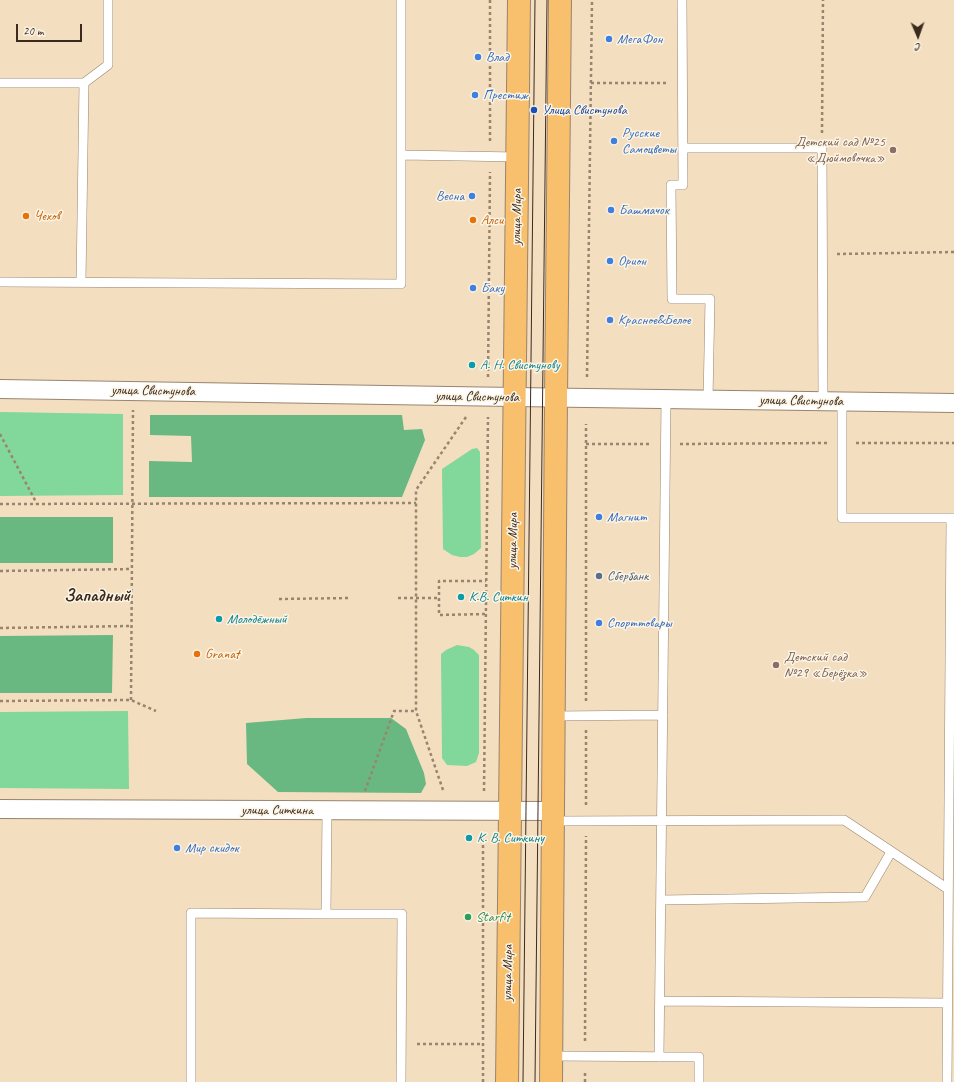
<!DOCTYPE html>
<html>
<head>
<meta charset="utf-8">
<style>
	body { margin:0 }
	#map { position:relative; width:954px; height:1082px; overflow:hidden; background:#f4dec0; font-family:Caveat,sans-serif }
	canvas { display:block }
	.north { position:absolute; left:898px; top:16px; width:40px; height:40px; -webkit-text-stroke:3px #fcf5e5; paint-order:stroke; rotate:178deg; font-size:11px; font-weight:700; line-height:16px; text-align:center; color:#3b2a1e }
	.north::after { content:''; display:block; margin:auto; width:14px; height:18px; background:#3b2a1e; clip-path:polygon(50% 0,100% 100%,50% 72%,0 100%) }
	.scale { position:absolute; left:16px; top:24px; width:66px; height:18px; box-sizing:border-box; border:2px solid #3b2a1e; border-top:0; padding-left:5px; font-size:12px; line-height:14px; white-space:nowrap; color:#3b2a1e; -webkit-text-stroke:3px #fcf5e5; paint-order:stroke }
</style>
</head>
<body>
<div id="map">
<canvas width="954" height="1082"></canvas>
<div class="north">С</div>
<div class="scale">20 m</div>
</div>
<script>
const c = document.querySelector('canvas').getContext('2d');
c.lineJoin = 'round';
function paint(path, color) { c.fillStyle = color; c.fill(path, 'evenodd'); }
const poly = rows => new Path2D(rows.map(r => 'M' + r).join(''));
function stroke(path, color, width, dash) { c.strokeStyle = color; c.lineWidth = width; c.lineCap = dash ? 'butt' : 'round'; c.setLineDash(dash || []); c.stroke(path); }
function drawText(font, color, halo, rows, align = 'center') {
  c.font = font + ' Caveat,sans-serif'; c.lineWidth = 3; c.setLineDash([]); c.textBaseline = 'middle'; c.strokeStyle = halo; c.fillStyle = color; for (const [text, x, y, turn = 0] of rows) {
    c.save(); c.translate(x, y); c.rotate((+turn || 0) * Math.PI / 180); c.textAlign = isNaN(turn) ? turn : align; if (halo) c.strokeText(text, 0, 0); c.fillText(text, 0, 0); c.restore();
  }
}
const green = poly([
	[0,412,123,414,123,495,0,496],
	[477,448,480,452,481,548,474,554,467,557,460,557,452,555,443,549,442,469,472,449],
	[457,645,469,647,474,650,479,655,479,753,476,762,467,766,447,765,442,758,441,654,446,650],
	[128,711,129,789,0,788,0,712]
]);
const forest = poly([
	[150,415,402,415,404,430,422,429,425,440,402,497,149,497,149,461,192,462,191,436,150,435],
	[0,517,113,517,113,563,0,563],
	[113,635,112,693,0,693,0,636],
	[306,718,391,718,406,729,424,773,426,784,421,793,278,792,247,764,246,723]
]);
const path = poly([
	[591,83,668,83],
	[822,133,823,0],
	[490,141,490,0],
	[837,254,954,252],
	[488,377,490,172],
	[587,377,592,0],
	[0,434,37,504],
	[856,443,954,443],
	[586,444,649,444],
	[680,444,827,443],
	[0,504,416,503],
	[0,571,132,569],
	[398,598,439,598],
	[279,599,351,598],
	[485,614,439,615,439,581,486,581],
	[0,628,131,626],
	[131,700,133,410],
	[0,701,131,700,156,711],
	[586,701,586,424],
	[443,790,416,711,416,490,466,417],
	[365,791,394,711,416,711],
	[484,791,488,417],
	[586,805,586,730],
	[585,1041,586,836],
	[417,1044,483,1044],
	[483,1082,483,830],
	[585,1082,585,1072]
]);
const service = poly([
	[682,0,683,185,671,185,672,299,710,299,708,400],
	[0,83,84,83],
	[683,148,822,148,823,401],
	[402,155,518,157],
	[0,282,401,284,401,0],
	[81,282,84,83,108,65,108,0],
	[842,401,842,518,954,518],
	[554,716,663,715],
	[327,810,326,914,402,914,401,1082],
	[553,821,844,820,948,889],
	[661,900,865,897,891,852],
	[660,1001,947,1003],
	[551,1056,699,1057,699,1082],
	[659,1057,666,399],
	[191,1082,191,913,326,914],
	[947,1082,951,518]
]);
const minor = poly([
	[0,389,514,397,954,403],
	[0,809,553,811]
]);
const primary = poly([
	[507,1082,519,0],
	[551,1082,556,398,560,0]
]);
const tram = poly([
	[523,1082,535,0],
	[535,1082,547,0]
]);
const markers = [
	[609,39,4,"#3f7fe0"],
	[478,57,4,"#3f7fe0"],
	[475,95,4,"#3f7fe0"],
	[534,110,4,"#1a4fb4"],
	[614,141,4,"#3f7fe0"],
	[893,150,4,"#8d6e63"],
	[472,196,4,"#3f7fe0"],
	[611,210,4,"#3f7fe0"],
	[26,216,4,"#e8710a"],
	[473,220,4,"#e8710a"],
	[610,261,4,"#3f7fe0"],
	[473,288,4,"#3f7fe0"],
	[610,320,4,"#3f7fe0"],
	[472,365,4,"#0f9aa8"],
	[599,517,4,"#3f7fe0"],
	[599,576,4,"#5c6f8a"],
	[461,597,4,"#0f9aa8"],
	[219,619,4,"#0f9aa8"],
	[599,623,4,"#3f7fe0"],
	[197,654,4,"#e8710a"],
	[776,665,4,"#8d6e63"],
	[469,838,4,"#0f9aa8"],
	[177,848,4,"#3f7fe0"],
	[468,917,4,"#2e9e5b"]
];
const shopNames = [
	["МегаФон",617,39],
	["Влад",486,57],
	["Престиж",483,95],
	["Русские",622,133],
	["Самоцветы",622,149],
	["Весна",464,196,"right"],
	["Башмачок",619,210],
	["Орион",618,261],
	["Баку",481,288],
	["Красное&Белое",618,320],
	["Магнит",607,517],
	["Спорттовары",607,623],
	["Мир скидок",185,848]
];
const transitNames = [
	["Улица Свистунова",542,110]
];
const educationNames = [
	["Детский сад №25",885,142],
	["«Дюймовочка»",885,158],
	["Детский сад",784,657,"left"],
	["№29 «Берёзка»",784,673,"left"]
];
const foodNames = [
	["Чехов",34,216],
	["Алси",481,220],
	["Granat",205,654]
];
const streetNames = [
	["улица Мира",517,217,-89],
	["улица Свистунова",153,391,1],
	["улица Свистунова",477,397,1],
	["улица Свистунова",801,401,1],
	["улица Мира",513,541,-89],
	["улица Ситкина",277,810],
	["улица Мира",508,973,-89]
];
const cultureNames = [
	["А. Н. Свистунову",480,365],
	["К.В. Ситкин",469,597],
	["Молодёжный",227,619],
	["К. В. Ситкину",477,838]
];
const serviceNames = [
	["Сбербанк",607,576]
];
const leisureNames = [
	["Starfit",476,917]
];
const districtNames = [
	["Западный",97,596]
];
paint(green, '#82d79a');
paint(forest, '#69b882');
stroke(service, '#98846f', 10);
stroke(minor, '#98846f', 20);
stroke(primary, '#98846f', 24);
stroke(path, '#98846f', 2.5, [3, 3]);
stroke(service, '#fff', 9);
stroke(minor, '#fff', 18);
stroke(primary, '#f8bf6c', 22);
stroke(tram, '#3b2a1e', 1);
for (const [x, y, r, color] of markers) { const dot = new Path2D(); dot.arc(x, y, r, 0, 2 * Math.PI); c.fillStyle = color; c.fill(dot); stroke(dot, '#fcf5e5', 1.5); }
drawText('14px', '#366cbe', '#fcf5e5', shopNames, 'left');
drawText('14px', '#164399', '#fcf5e5', transitNames, 'left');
drawText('14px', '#785e54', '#fcf5e5', educationNames, 'right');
drawText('14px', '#c56008', '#fcf5e5', foodNames, 'left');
drawText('14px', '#3b2a1e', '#fcf5e5', streetNames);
drawText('14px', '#0d838f', '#fcf5e5', cultureNames, 'left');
drawText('14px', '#4e5e75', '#fcf5e5', serviceNames, 'left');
drawText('14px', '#27864d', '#fcf5e5', leisureNames, 'left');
drawText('bold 18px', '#3b2a1e', '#fcf5e5', districtNames);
</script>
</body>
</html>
